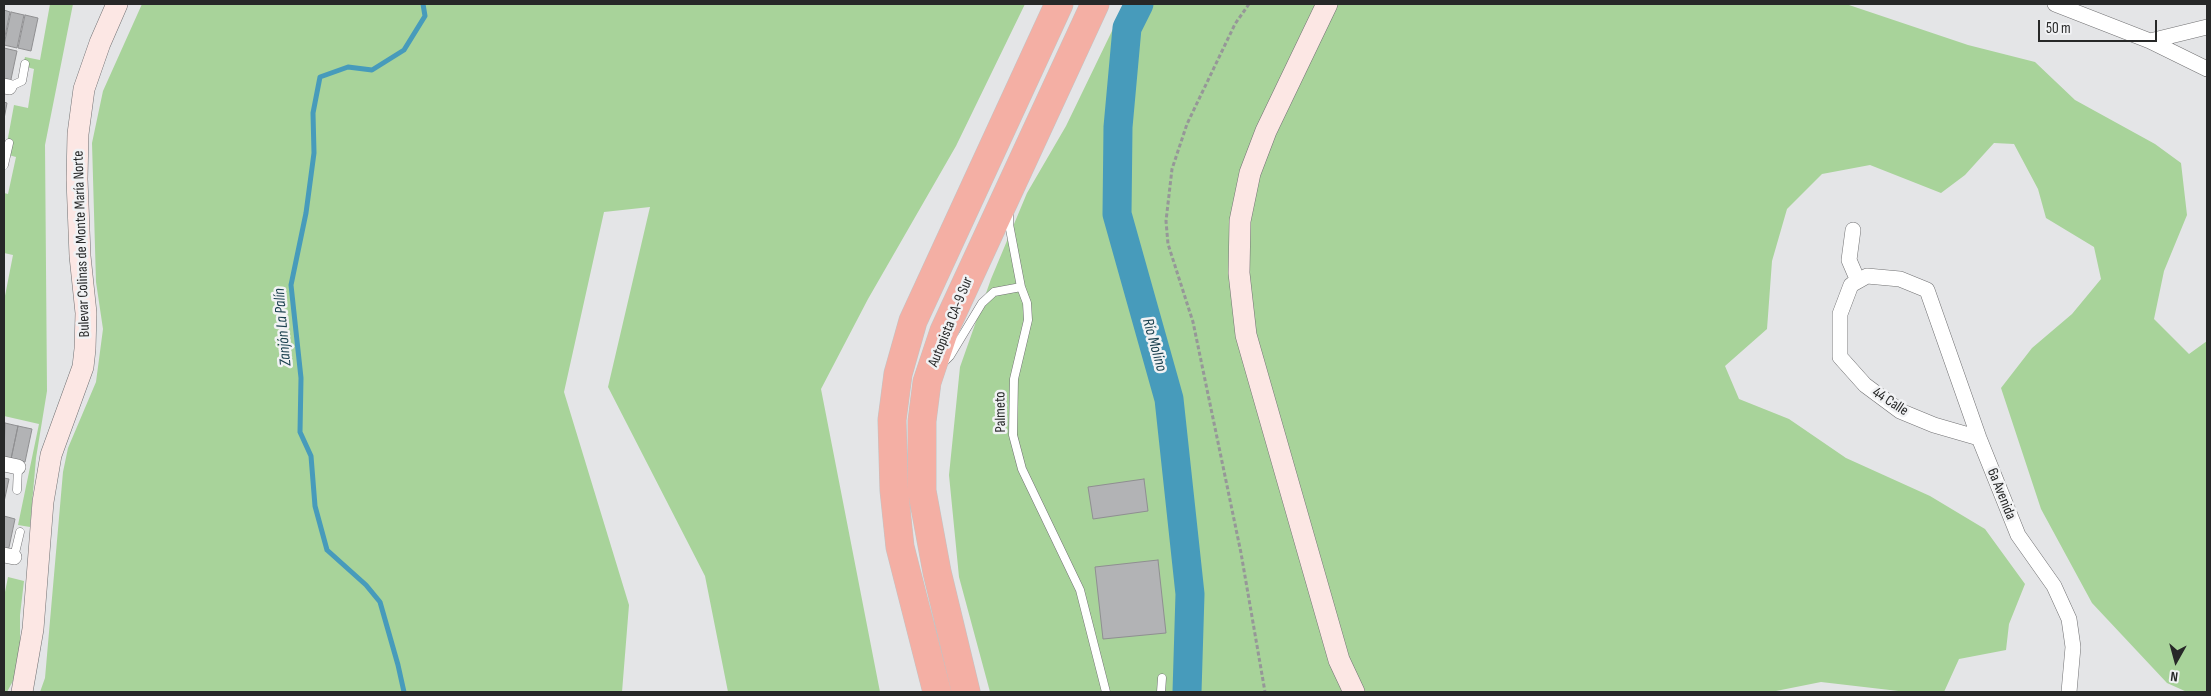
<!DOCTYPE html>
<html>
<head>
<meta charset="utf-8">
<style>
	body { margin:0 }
	#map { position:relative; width:2211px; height:696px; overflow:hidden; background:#e4e5e7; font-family:"Sofia Sans Condensed",sans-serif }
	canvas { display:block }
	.frame { position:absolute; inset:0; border:5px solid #272828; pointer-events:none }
	.north { position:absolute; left:2151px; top:636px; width:50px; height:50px; -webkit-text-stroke:4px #f1f2f4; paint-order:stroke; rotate:187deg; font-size:14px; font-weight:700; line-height:20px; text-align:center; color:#272828 }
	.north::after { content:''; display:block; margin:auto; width:18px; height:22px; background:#272828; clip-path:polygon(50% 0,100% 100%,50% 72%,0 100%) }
	.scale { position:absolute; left:2038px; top:20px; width:119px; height:22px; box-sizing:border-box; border:2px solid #272828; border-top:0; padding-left:6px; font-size:15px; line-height:18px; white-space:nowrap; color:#272828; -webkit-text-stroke:4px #f1f2f4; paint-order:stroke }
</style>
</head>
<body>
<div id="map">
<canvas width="2211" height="696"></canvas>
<div class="frame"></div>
<div class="north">N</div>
<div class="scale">50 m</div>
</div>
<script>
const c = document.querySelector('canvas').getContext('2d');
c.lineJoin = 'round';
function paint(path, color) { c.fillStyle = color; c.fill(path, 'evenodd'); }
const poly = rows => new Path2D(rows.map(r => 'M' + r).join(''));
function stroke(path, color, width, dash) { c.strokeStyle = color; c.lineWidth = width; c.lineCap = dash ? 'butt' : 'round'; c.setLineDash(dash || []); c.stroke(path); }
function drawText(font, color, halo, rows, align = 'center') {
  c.font = font + ' "Sofia Sans Condensed",sans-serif'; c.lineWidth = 5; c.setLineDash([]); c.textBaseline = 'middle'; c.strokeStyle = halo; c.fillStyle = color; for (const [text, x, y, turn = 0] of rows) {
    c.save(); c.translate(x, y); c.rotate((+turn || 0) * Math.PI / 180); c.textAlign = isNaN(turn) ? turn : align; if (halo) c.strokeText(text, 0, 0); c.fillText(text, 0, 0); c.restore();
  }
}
const green = poly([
	[50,4,73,4,45,145,47,391,36,458,30,527,18,525,39,424,4,416,4,301,13,255,4,253,4,193,8,194,16,157,5,154,14,105,28,108,34,69,23,66,25,57,40,60],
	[142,4,1025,4,956,146,868,299,821,389,880,692,728,692,705,576,608,387,650,207,604,212,564,392,629,605,622,692,40,692,45,678,63,472,68,448,96,382,103,329,96,282,92,143,103,91],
	[1125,4,1846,4,1968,45,2035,62,2075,100,2155,144,2181,163,2187,215,2164,271,2154,319,2189,354,2207,341,2207,692,2187,692,2167,683,2092,603,2041,509,2001,388,2032,348,2072,314,2101,279,2094,247,2046,218,2038,189,2014,144,1994,143,1965,175,1941,193,1870,165,1822,174,1787,209,1772,261,1767,329,1725,366,1739,399,1789,419,1846,458,1930,496,1985,529,2025,584,2009,624,2006,650,1959,659,1944,692,1907,692,1821,682,1771,692,990,692,959,577,949,475,960,367,991,279,1027,193,1066,126],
	[8,577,24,581,20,615,20,651,14,679,7,692,4,692,4,597]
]);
const stream = poly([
	[404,692,398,665,380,602,366,585,327,550,315,506,311,456,300,432,301,378,291,285,306,213,314,153,313,113,320,77,348,67,372,70,404,50,425,16,423,4]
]);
const river = poly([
	[1139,4,1127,28,1118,127,1117,214,1169,399,1190,594,1187,692]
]);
const building = poly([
	[4,10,10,12,4,41,4,10],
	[11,12,24,15,17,48,4,45,11,12],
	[25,15,38,18,31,51,18,48,25,15],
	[4,48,17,51,10,84,4,82,4,48],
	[4,102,7,103,4,119,4,102],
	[5,423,18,426,11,459,4,457,5,423],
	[18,426,32,429,25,462,11,459,18,426],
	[4,478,9,479,4,502,4,478],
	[1144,479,1148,511,1093,519,1088,487,1144,479],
	[4,516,15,519,8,552,4,551,4,516],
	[1158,560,1166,633,1103,639,1095,567,1158,560]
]);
const path = poly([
	[1249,4,1235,24,1187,124,1172,169,1166,221,1168,244,1193,322,1241,553,1265,692]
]);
const lane = poly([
	[9,87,22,81,25,64],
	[4,165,9,143],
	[1009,213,1009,224,1021,287],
	[943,363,950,356,982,303,994,292,1021,287,1027,303,1028,320,1014,379,1013,435,1022,469,1080,590,1106,692],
	[17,490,18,467],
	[14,557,20,532],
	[1161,692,1162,678]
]);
const street = poly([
	[2055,4,2150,41,2207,69],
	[2150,41,2207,27],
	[4,86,9,87],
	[1853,230,1849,260,1858,281],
	[1979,438,1934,425,1900,411,1865,385,1840,357,1840,314,1851,285,1867,276,1900,279,1927,290,1979,438,2018,535,2054,586,2069,619,2073,647,2069,692],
	[4,464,18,467],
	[4,555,14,557]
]);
const secondary = poly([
	[1327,4,1266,131,1250,173,1240,221,1239,273,1246,335,1339,660,1354,692],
	[22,692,33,629,43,502,51,455,83,367,85,349,86,313,80,256,77,179,78,134,84,89,100,43,117,4]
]);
const highway = poly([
	[937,692,900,547,894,490,892,420,898,374,913,321,1059,4],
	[966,692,937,572,922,491,922,421,927,382,944,331,1095,4]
]);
const streetNames = [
	["Bulevar Colinas de Monte María Norte",82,244,-92],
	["Autopista CA-9 Sur",951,322,-68],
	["44 Calle",1890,402,33],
	["Palmeto",1001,412,-91],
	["6a Avenida",2001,494,68]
];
const waterNames = [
	["Zanjón La Palín",283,327,-95],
	["Río Molino",1154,345,74]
];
paint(green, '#a8d39a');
stroke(stream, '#479bbb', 5);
stroke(river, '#479bbb', 29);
paint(building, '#b2b3b5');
stroke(building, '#8f8f91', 1);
stroke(lane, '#717173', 9);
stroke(street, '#717173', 16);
stroke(secondary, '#717173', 22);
stroke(highway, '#c3c3c3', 29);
stroke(path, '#969798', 3, [4, 2.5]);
stroke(lane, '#fff', 8);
stroke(street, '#fff', 15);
stroke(secondary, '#fce7e4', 21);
stroke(highway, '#f4afa4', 28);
drawText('15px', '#272828', '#f1f2f4', streetNames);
drawText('italic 16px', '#1b414f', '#f1f2f4', waterNames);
</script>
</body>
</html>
